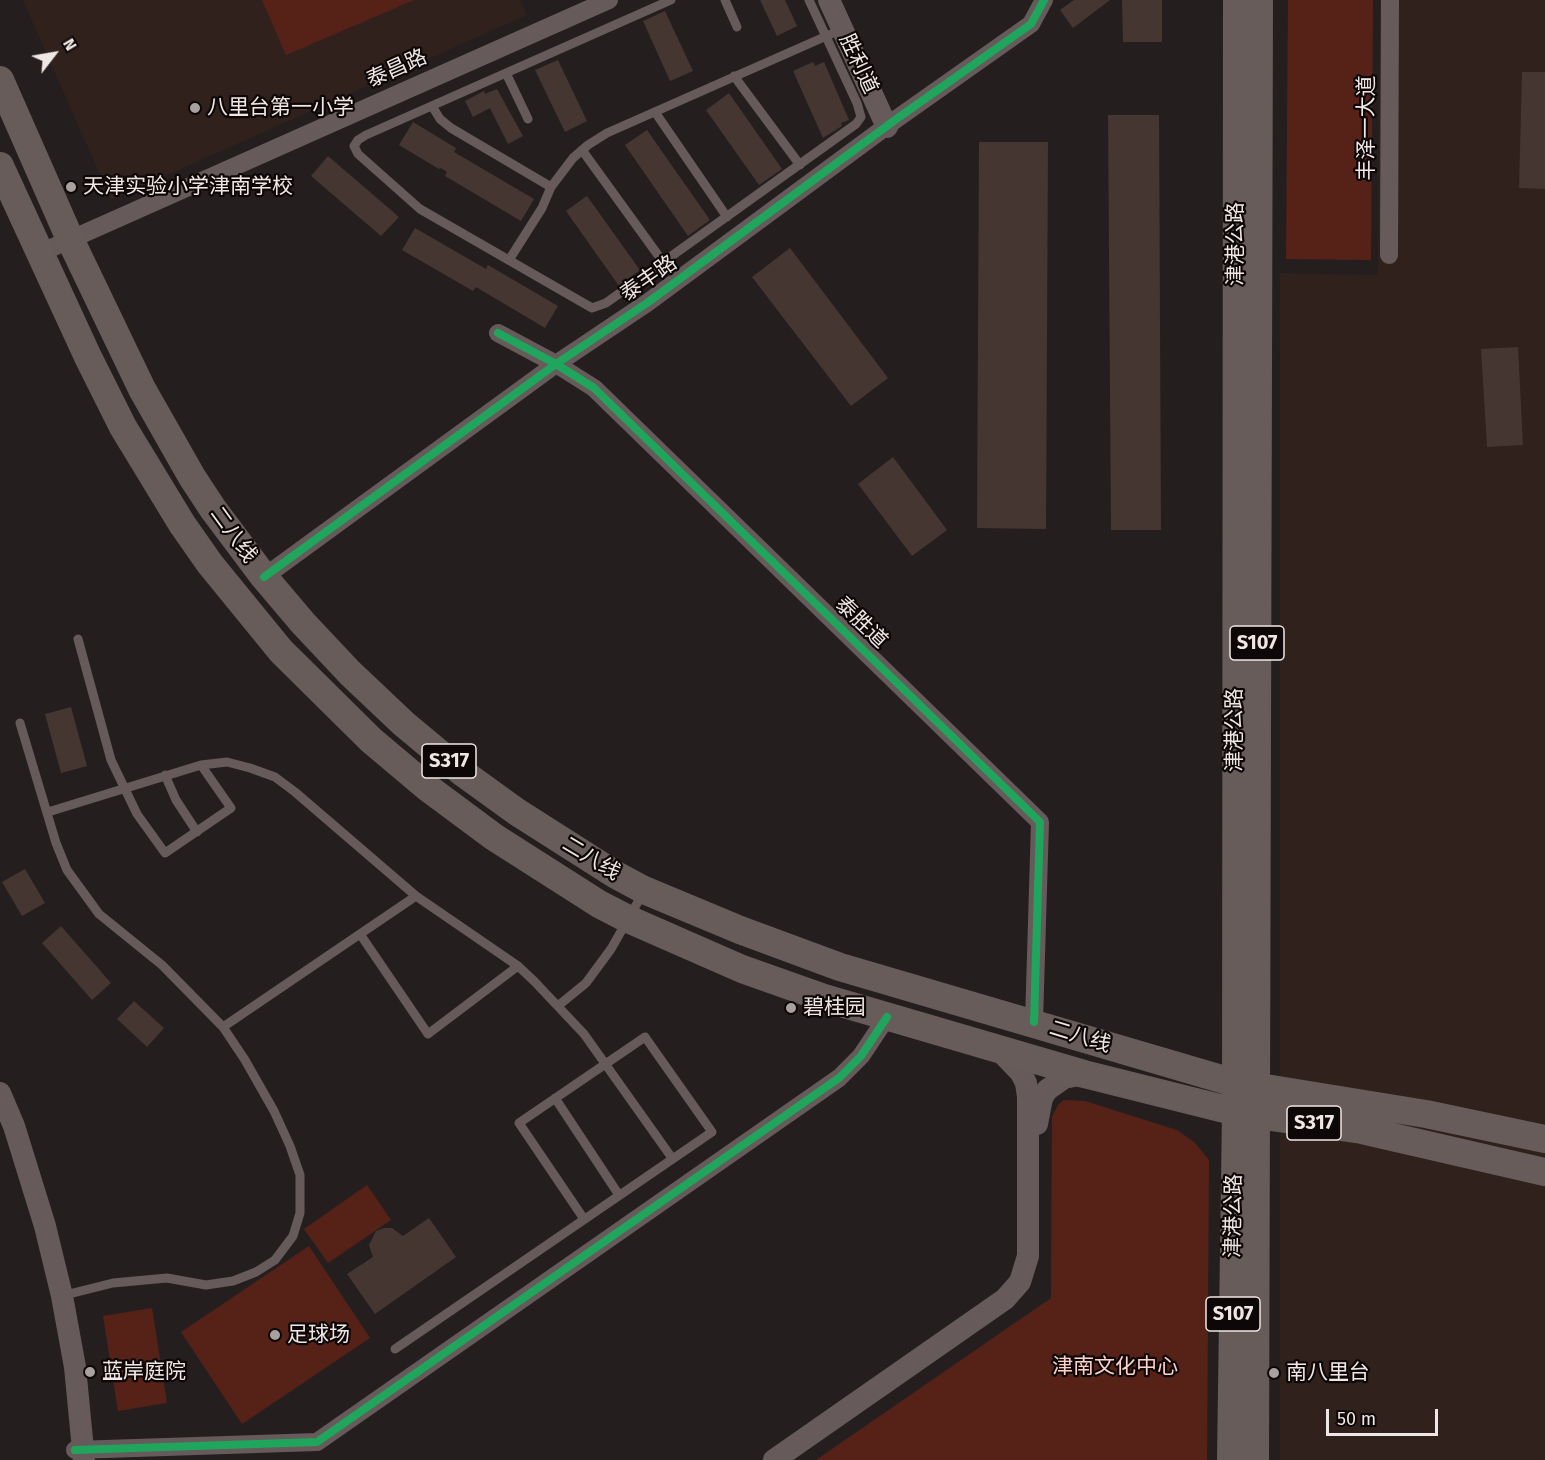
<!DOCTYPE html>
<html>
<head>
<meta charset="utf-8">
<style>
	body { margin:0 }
	#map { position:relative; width:1545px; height:1460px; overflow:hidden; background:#241f1e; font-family:"Fira Sans",sans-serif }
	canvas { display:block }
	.north { position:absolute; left:24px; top:24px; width:60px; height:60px; -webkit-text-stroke:4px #0d0807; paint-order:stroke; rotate:59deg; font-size:16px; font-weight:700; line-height:24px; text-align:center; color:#efe7e5 }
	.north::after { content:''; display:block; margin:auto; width:21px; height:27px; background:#efe7e5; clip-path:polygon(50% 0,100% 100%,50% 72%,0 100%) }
	.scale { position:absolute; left:1326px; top:1409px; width:112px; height:27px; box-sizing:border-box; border:3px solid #efe7e5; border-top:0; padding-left:8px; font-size:18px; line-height:21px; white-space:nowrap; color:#efe7e5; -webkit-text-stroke:4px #0d0807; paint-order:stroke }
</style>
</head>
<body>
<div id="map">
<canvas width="1545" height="1460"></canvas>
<div class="north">N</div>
<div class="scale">50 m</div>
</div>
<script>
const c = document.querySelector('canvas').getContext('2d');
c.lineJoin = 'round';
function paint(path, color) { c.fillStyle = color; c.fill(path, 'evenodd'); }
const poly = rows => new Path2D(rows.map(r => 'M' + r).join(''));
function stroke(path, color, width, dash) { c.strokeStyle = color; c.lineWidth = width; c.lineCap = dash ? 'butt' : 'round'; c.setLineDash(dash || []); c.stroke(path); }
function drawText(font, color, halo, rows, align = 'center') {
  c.font = font + ' "Fira Sans","Noto Sans SC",sans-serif'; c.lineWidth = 4.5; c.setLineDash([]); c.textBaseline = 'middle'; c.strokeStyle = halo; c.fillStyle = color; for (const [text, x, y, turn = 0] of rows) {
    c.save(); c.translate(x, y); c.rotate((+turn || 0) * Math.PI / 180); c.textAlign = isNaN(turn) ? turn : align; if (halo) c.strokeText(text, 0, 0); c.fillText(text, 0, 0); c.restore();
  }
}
const built = poly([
	[23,0,520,0,527,15,111,200],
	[1380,0,1545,0,1545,1460,1280,1460,1280,273,1378,275]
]);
const green = poly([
	[262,0,414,0,286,55],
	[1288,0,1373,0,1371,260,1286,259],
	[1064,1100,1085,1101,1177,1130,1194,1142,1209,1160,1207,1460,816,1460,1051,1298,1052,1117,1058,1105],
	[367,1185,391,1220,328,1263,304,1229],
	[309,1246,370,1338,242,1424,181,1332],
	[152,1308,167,1403,118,1411,103,1316]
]);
const building = poly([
	[760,0,785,0,797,26,777,36],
	[1074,0,1110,0,1073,28,1060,10],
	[1122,0,1162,0,1162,42,1123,42],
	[665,11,693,71,670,81,643,21],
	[558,60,587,121,565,132,535,70],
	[813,62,815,66,824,62,849,120,841,123,842,126,823,138,793,71],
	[1522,72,1545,72,1545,189,1519,188],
	[497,89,523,136,508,144,490,108,473,117,465,101,484,91,485,94],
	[729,93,782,169,759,185,706,110],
	[1108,115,1159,115,1161,530,1111,530],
	[413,122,456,148,454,152,534,199,521,221,445,176,447,172,441,168,439,169,399,145],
	[647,130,710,220,688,236,625,145],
	[979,142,1048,142,1046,529,977,528],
	[328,156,399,217,381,236,311,176],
	[587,196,640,270,619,286,566,211],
	[415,228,486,269,488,265,558,306,545,328,476,287,473,291,402,250],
	[790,248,888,378,851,406,752,277],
	[1518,347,1523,445,1487,447,1481,349],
	[893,457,947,530,912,556,858,484],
	[71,707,87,766,61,773,45,714],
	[25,869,45,903,22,916,2,882],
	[61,926,111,983,92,1000,42,943],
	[134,1001,164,1028,147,1047,117,1019],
	[429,1218,456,1257,375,1314,347,1274,373,1257,369,1245,376,1231,384,1228,392,1228,403,1236]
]);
const service = poly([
	[671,0,366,135,358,140,354,146,358,154,420,209,592,308,606,303,856,124,861,117,857,103,809,0],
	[725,0,737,27],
	[506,73,528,119],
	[734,76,800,165],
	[432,106,440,119,451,128,551,187],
	[655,112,727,217],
	[582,150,663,262],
	[509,260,542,208,551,187,573,158,588,145,607,133,831,34],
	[78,639,111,760,137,814,165,853,231,808,201,765],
	[20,723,56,843,67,870,99,914,162,965,223,1027,245,1060,274,1111,290,1146,300,1175,300,1213,293,1236,275,1260,256,1272,233,1281,206,1285,167,1278,113,1283,61,1296],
	[165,775,176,800,197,832],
	[48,812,201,765,227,762,250,768,275,777,295,792,416,896,518,966,534,981,584,1034,672,1158],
	[360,934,428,1034,518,966],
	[559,1005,586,983,611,949,643,893],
	[223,1027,416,896],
	[555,1098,619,1195],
	[395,1349,712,1132,645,1037,519,1123,584,1219]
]);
const minor = poly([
	[40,253,609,0],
	[1389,255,1390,0],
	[498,333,556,364,594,388,1040,822,1034,1022],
	[264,577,556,364,647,303,895,120,1031,24,1044,0],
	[75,1450,317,1442,839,1078,861,1056,887,1017]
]);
const tertiary = poly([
	[829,0,887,127],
	[0,1093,14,1126,45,1226,62,1296,75,1367,84,1460],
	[1037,1124,1042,1098,1047,1090,1064,1078,1084,1074],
	[774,1460,1005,1299,1020,1282,1028,1256,1028,1097,1026,1083,1021,1073,998,1049]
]);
const primary = poly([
	[0,80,70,239,142,389,192,477,213,509,264,577,303,623,350,673,404,724,463,773,517,812,616,875,644,890,740,930,840,967,1235,1083,1426,1114,1545,1139],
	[0,166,88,357,123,427,182,524,210,564,281,651,371,740,428,788,494,837,599,904,628,919,742,969,824,998,1084,1074,1236,1112,1362,1130,1545,1172],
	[1231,1460,1236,1112,1237,0],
	[1255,1460,1259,0]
]);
const cycleway = poly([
	[498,333,556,364,594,388,1040,822,1034,1022],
	[264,577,556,364,647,303,895,120,1031,24,1044,0],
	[75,1450,317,1442,839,1078,861,1056,887,1017]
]);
const markers = [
	[195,108,6,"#a8a19f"],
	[71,187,6,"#a8a19f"],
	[791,1008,6,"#a8a19f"],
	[275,1335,6,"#a8a19f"],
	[90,1372,6,"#a8a19f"],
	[1274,1373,6,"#a8a19f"]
];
const shields = [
	[1257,643,54],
	[449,761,54],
	[1314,1123,54],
	[1233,1314,54]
];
const shieldNames = [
	["S107",1257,643],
	["S317",449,761],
	["S317",1314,1123],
	["S107",1233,1314]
];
const streetNames = [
	["胜利道",858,64,65],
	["泰昌路",397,69,-24],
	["丰泽一大道",1367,128,-90],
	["津港公路",1236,244,-90],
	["泰丰路",649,279,-35],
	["二八线",233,535,54],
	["泰胜道",861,623,44],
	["津港公路",1235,730,-90],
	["二八线",591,859,31],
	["二八线",1080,1037,17],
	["津港公路",1234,1216,-89]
];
const poiNames = [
	["八里台第一小学",207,108],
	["天津实验小学津南学校",83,187],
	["碧桂园",803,1008],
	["足球场",287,1335],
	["蓝岸庭院",102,1372],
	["南八里台",1286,1373]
];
const parkNames = [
	["津南文化中心",1115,1367]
];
paint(built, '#31211d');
paint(green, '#562218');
paint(building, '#453632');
stroke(service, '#665b5a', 9);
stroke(minor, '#665b5a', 18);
stroke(tertiary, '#665b5a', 22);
stroke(primary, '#685c5a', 28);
stroke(cycleway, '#20a55d', 8);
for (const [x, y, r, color] of markers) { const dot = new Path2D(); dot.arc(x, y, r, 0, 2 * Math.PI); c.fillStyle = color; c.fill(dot); stroke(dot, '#0d0807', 2); }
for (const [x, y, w] of shields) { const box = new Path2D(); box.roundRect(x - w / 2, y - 17, w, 34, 4.5); c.fillStyle = '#0d0807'; c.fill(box); stroke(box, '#efe7e5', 1.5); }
drawText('bold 20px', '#efe7e5', null, shieldNames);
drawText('21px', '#efe7e5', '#0d0807', streetNames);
drawText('21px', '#efe7e5', '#0d0807', poiNames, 'left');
drawText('21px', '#fed2c8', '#0d0807', parkNames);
</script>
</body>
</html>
